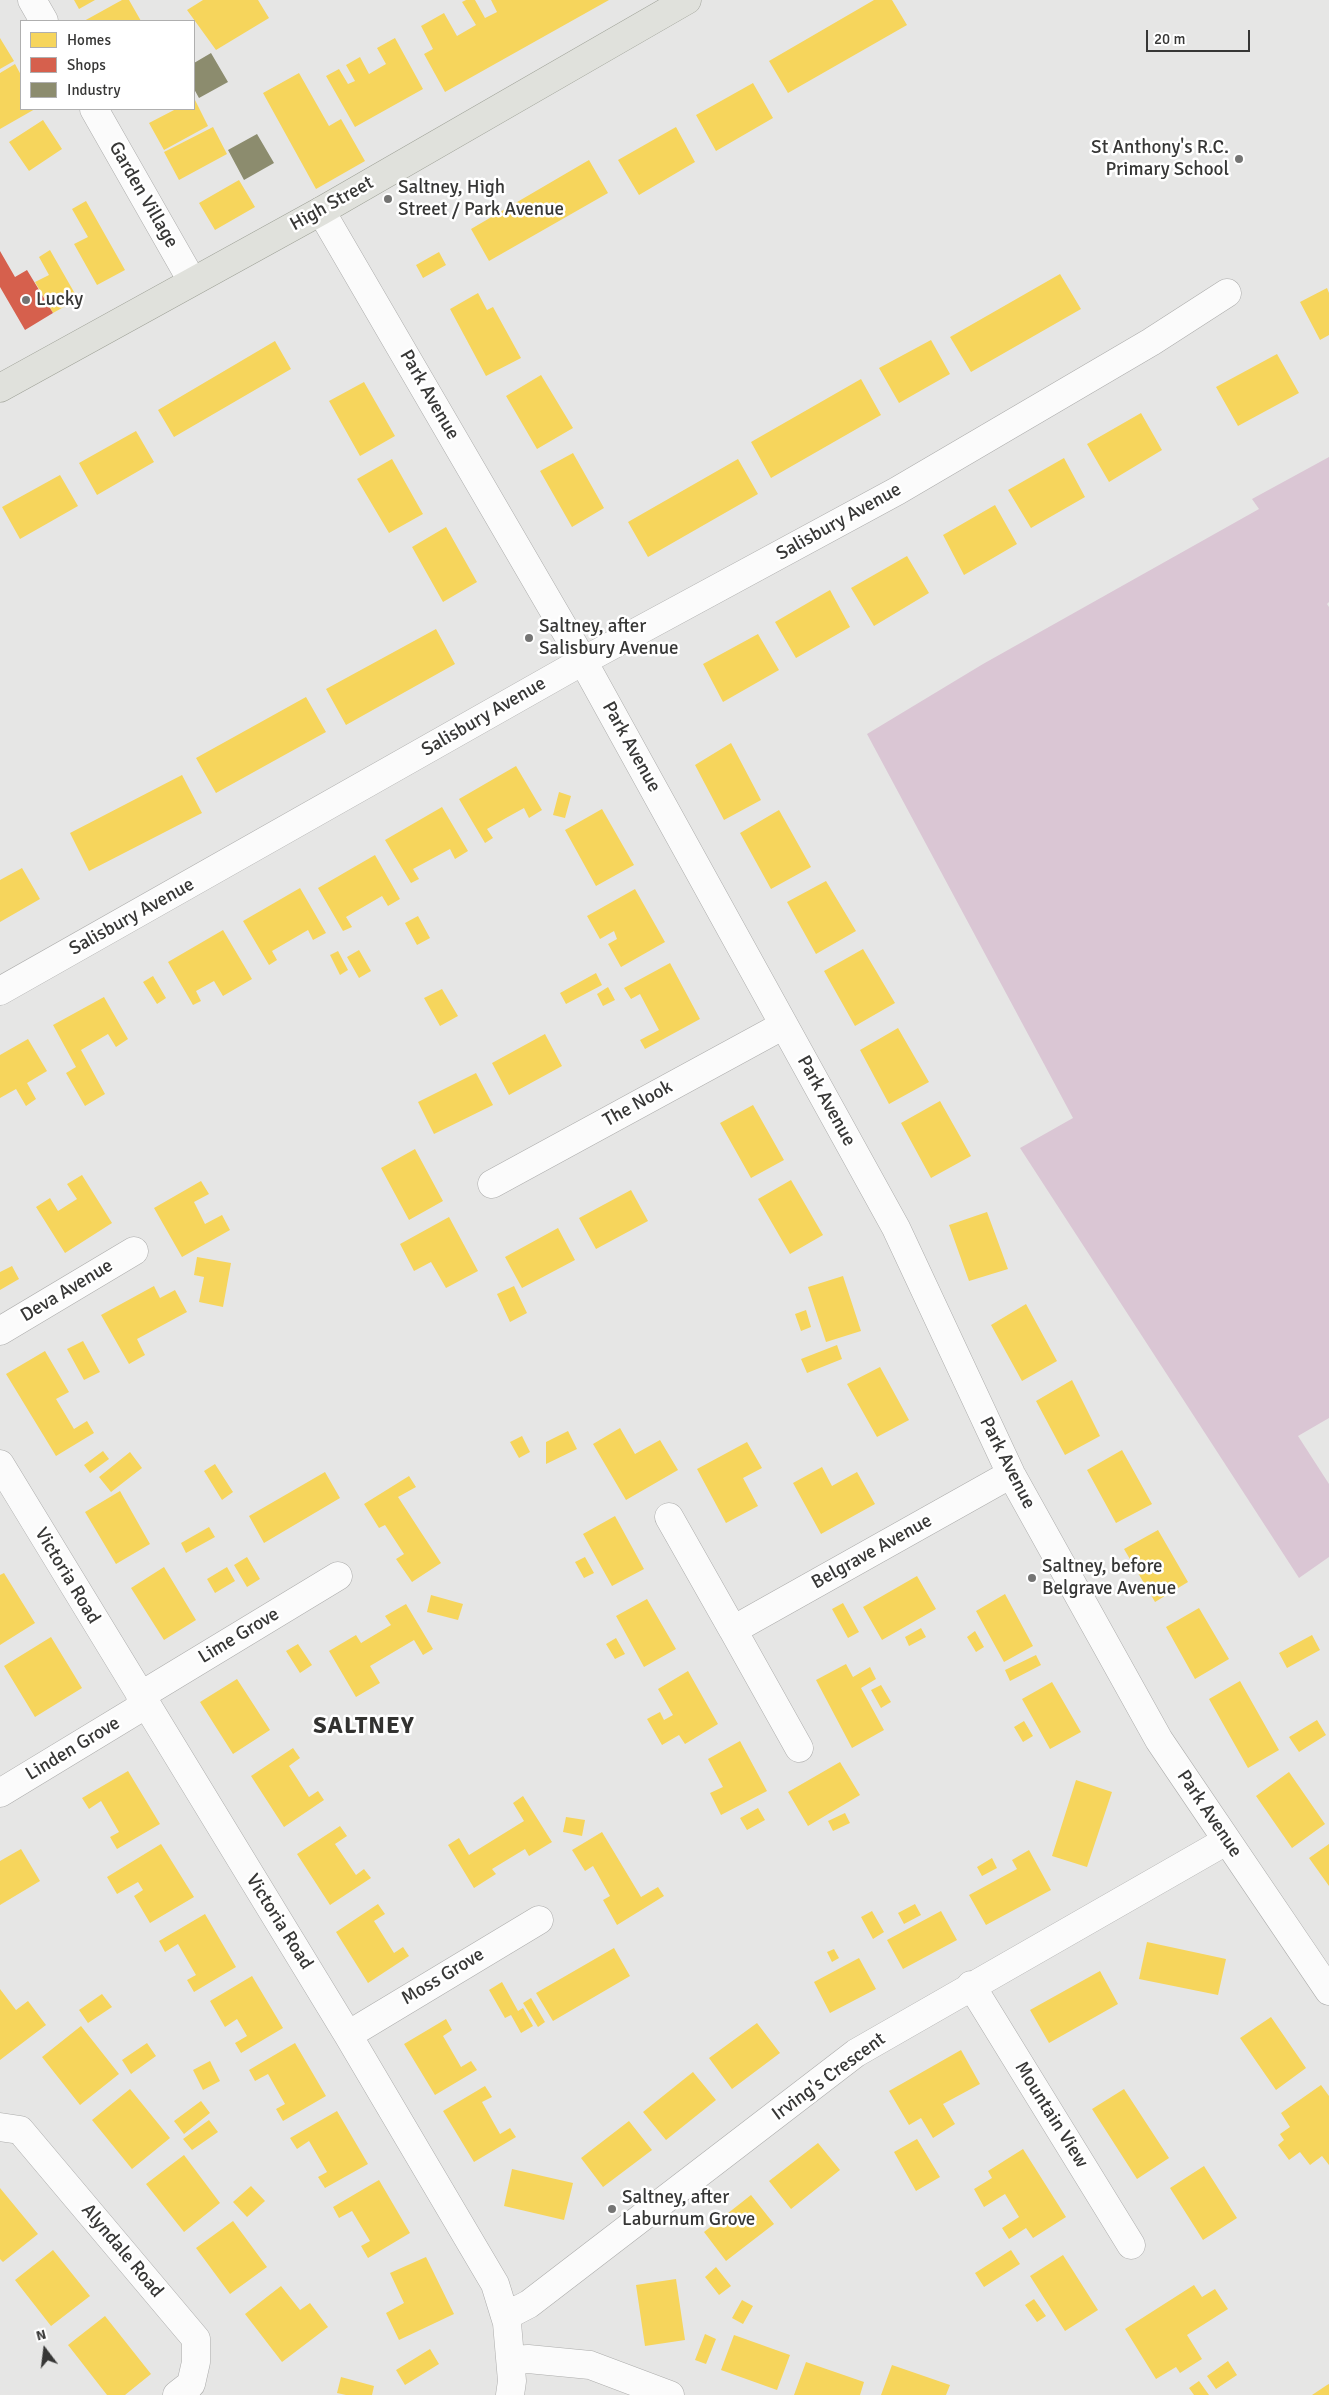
<!DOCTYPE html>
<html>
<head>
<meta charset="utf-8">
<style>
	body { margin:0 }
	#map { position:relative; width:1329px; height:2395px; overflow:hidden; background:#e6e6e5; font-family:Signika,sans-serif }
	canvas { display:block }
	.legend { position:absolute; left:20px; top:20px; width:175px; height:90px; box-sizing:border-box; background:#fff; border:1px solid #afafaf; margin:0; padding:6px 9px; list-style:none; font-size:15px; color:#373736 }
	.legend li { display:flex; align-items:center; gap:10px; height:25px }
	.legend b { width:25px; border:1px solid #afafaf }
	.north { position:absolute; left:20px; top:2325px; width:50px; height:50px; -webkit-text-stroke:4px #fff; paint-order:stroke; rotate:345deg; font-size:14px; font-weight:700; line-height:20px; text-align:center; color:#373736 }
	.north::after { content:''; display:block; margin:auto; width:18px; height:22px; background:#373736; clip-path:polygon(50% 0,100% 100%,50% 72%,0 100%) }
	.scale { position:absolute; left:1146px; top:30px; width:104px; height:22px; box-sizing:border-box; border:2px solid #373736; border-top:0; padding-left:6px; font-size:15px; line-height:18px; white-space:nowrap; color:#373736; -webkit-text-stroke:4px #fff; paint-order:stroke }
</style>
</head>
<body>
<div id="map">
<canvas width="1329" height="2395"></canvas>
<ul class="legend">
<li><b style="height:14px;background:#f6d55c"></b>Homes</li>
<li><b style="height:14px;background:#d6604d"></b>Shops</li>
<li><b style="height:14px;background:#8c8c6e"></b>Industry</li>
</ul>
<div class="north">N</div>
<div class="scale">20 m</div>
</div>
<script>
const c = document.querySelector('canvas').getContext('2d');
c.lineJoin = 'round';
function paint(path, color) { c.fillStyle = color; c.fill(path, 'evenodd'); }
const poly = rows => new Path2D(rows.map(r => 'M' + r).join(''));
function stroke(path, color, width, dash) { c.strokeStyle = color; c.lineWidth = width; c.lineCap = dash ? 'butt' : 'round'; c.setLineDash(dash || []); c.stroke(path); }
function drawText(font, color, halo, rows, align = 'center') {
  c.font = font + ' Signika,sans-serif'; c.lineWidth = 5; c.setLineDash([]); c.textBaseline = 'middle'; c.strokeStyle = halo; c.fillStyle = color; for (const [text, x, y, turn = 0] of rows) {
    c.save(); c.translate(x, y); c.rotate((+turn || 0) * Math.PI / 180); c.textAlign = isNaN(turn) ? turn : align; if (halo) c.strokeText(text, 0, 0); c.fillText(text, 0, 0); c.restore();
  }
}
const green = poly([
	[1329,457,1329,602,1327,604,1329,607,1329,1418,1298,1436,1329,1484,1329,1557,1299,1578,1020,1148,1073,1118,867,734,983,664,1259,509,1252,499]
]);
const homes = poly([
	[74,0,95,0,79,9],
	[122,0,129,0,141,21,84,21],
	[203,0,258,0,269,18,216,50,187,10],
	[466,0,475,0,485,18,497,12,491,0,609,0,445,92,424,54,433,49,421,26,444,13,457,36,476,25,462,2],
	[874,0,892,0,907,25,788,93,769,61],
	[0,38,14,61,0,69],
	[395,38,423,89,355,127,326,76,339,69,348,84,355,81,346,65,360,57,369,74,386,64,377,48],
	[15,64,21,75,21,109,35,109,0,129,0,73],
	[299,73,329,126,341,119,365,161,316,189,263,93],
	[753,83,773,118,716,151,696,115],
	[194,98,208,126,164,150,149,123,176,109,194,109],
	[43,120,62,149,29,171,9,142],
	[213,127,227,154,179,180,164,152],
	[676,127,695,162,639,195,618,160],
	[589,160,608,193,489,261,471,229],
	[239,180,255,207,215,230,199,203],
	[86,201,125,270,97,285,74,244,88,237,72,209],
	[50,250,78,299,53,313,35,282,49,275,39,257],
	[439,252,446,265,423,278,416,265],
	[1060,274,1081,309,971,372,950,337],
	[1327,288,1329,293,1329,335,1320,340,1300,302],
	[478,293,487,310,493,307,521,358,486,376,450,309],
	[931,340,950,374,899,403,879,368],
	[275,341,291,369,174,437,158,410],
	[1277,354,1299,393,1238,426,1216,387],
	[541,375,573,428,537,449,506,396],
	[861,379,881,415,771,478,751,442],
	[364,382,395,436,360,456,329,401],
	[1141,413,1162,450,1109,482,1087,444],
	[136,431,154,462,97,495,79,463],
	[573,453,604,508,572,527,540,471],
	[1064,458,1085,497,1031,528,1008,490],
	[392,459,423,514,389,533,357,479],
	[738,459,758,494,648,557,628,522],
	[60,475,78,506,20,539,2,507],
	[995,505,1017,544,964,575,943,535],
	[446,527,477,582,443,602,412,547],
	[907,556,929,593,874,626,851,588],
	[830,590,850,627,796,658,775,622],
	[436,629,455,664,346,725,326,689],
	[758,634,779,670,723,702,703,664],
	[306,697,326,732,216,793,196,758],
	[731,743,761,800,724,820,695,765],
	[516,766,542,810,529,818,524,808,506,818,487,829,493,838,485,843,459,799],
	[182,775,202,813,89,871,70,833],
	[559,792,571,796,565,818,553,815],
	[442,807,468,851,455,859,450,849,413,869,419,879,411,883,385,840],
	[602,809,634,865,596,886,565,830],
	[779,810,811,867,771,889,740,833],
	[375,855,400,899,388,906,382,896,346,917,352,927,343,931,318,888],
	[22,868,40,899,0,922,0,880],
	[826,881,856,931,816,954,787,902],
	[300,888,326,933,313,940,308,930,272,951,277,960,269,965,243,921],
	[635,889,665,942,621,967,608,944,617,939,614,931,600,939,587,916],
	[418,916,430,938,417,945,405,923],
	[223,930,252,979,223,996,214,981,196,991,201,1001,193,1005,168,962],
	[863,949,895,1003,855,1026,824,971],
	[359,950,371,971,359,978,347,957],
	[338,951,348,970,340,975,330,955],
	[670,963,700,1019,645,1049,640,1040,659,1030,640,994,631,999,624,988],
	[596,973,602,985,566,1004,560,993],
	[153,976,166,998,157,1004,143,982],
	[608,987,615,1000,603,1006,597,994],
	[442,989,458,1016,440,1026,424,998],
	[104,997,128,1039,116,1047,108,1034,81,1050,105,1094,85,1106,66,1073,76,1067,53,1025],
	[898,1028,929,1082,889,1104,860,1050],
	[545,1034,562,1066,509,1095,492,1063],
	[28,1039,47,1071,27,1083,36,1099,26,1106,16,1089,0,1098,0,1055],
	[476,1073,493,1105,434,1134,418,1102],
	[940,1101,971,1156,931,1178,901,1123],
	[753,1105,784,1160,751,1178,720,1123],
	[415,1149,443,1201,409,1220,381,1168],
	[82,1175,112,1223,65,1253,36,1207,50,1198,58,1211,77,1199,67,1184],
	[791,1180,823,1235,790,1254,758,1199],
	[201,1181,209,1194,194,1202,205,1224,222,1215,230,1230,182,1257,154,1208],
	[631,1190,648,1221,596,1249,579,1218],
	[987,1212,1008,1269,969,1281,949,1225],
	[449,1217,478,1271,446,1288,431,1262,414,1271,400,1244],
	[558,1228,575,1260,522,1288,505,1257],
	[197,1257,231,1263,223,1307,199,1302,204,1277,194,1275],
	[12,1266,19,1279,0,1290,0,1272],
	[843,1276,861,1331,826,1342,808,1287],
	[154,1286,160,1298,175,1290,187,1312,137,1339,145,1355,129,1364,101,1315],
	[514,1286,527,1313,510,1322,497,1294],
	[1026,1304,1057,1361,1022,1381,991,1325],
	[806,1310,811,1327,801,1331,795,1314],
	[83,1341,100,1372,84,1380,67,1349],
	[837,1345,842,1359,807,1373,801,1359],
	[45,1351,69,1392,56,1399,74,1429,87,1421,94,1433,56,1456,6,1374],
	[880,1367,909,1420,877,1437,847,1384],
	[1072,1380,1100,1436,1065,1455,1036,1401],
	[620,1428,635,1454,660,1440,678,1470,626,1500,593,1444],
	[568,1431,577,1449,546,1464,546,1442],
	[522,1436,530,1452,519,1458,510,1442],
	[747,1442,762,1468,743,1478,758,1506,726,1523,697,1469],
	[1122,1450,1152,1504,1116,1523,1087,1470],
	[103,1451,109,1459,90,1473,84,1465],
	[130,1452,142,1468,111,1492,99,1477],
	[215,1464,233,1492,222,1500,204,1471],
	[822,1467,832,1486,857,1472,875,1504,821,1534,793,1483],
	[325,1472,340,1498,264,1543,249,1516],
	[409,1476,416,1487,398,1497,441,1563,412,1582,396,1559,404,1554,385,1525,379,1528,364,1504],
	[120,1491,150,1544,116,1564,85,1512],
	[615,1516,644,1569,612,1586,583,1534],
	[209,1527,215,1537,186,1553,181,1543],
	[1158,1530,1188,1582,1155,1602,1124,1549],
	[247,1557,260,1579,247,1587,234,1565],
	[585,1557,594,1573,584,1578,575,1562],
	[164,1567,196,1620,164,1640,131,1588],
	[227,1567,235,1581,215,1593,207,1579],
	[4,1573,35,1623,0,1645,0,1575],
	[917,1576,936,1609,882,1640,863,1607],
	[1005,1594,1033,1646,1004,1662,976,1611],
	[431,1595,463,1604,458,1620,427,1612],
	[647,1599,676,1649,644,1667,616,1616],
	[843,1603,859,1632,848,1638,832,1609],
	[406,1604,433,1649,423,1655,414,1640,370,1666,380,1683,356,1697,329,1651,356,1635,361,1643,391,1625,385,1616],
	[1199,1608,1229,1659,1195,1679,1166,1627],
	[921,1628,926,1637,909,1646,905,1637],
	[975,1631,984,1647,976,1652,967,1637],
	[1312,1635,1320,1650,1287,1668,1279,1653],
	[51,1637,82,1688,35,1717,4,1666],
	[616,1638,625,1654,615,1659,606,1644],
	[298,1644,312,1665,300,1673,286,1651],
	[1036,1655,1041,1665,1010,1681,1005,1670],
	[846,1664,853,1677,870,1667,876,1679,861,1688,884,1730,852,1748,816,1680],
	[688,1671,718,1724,685,1744,679,1735,662,1745,647,1719,660,1712,664,1720,673,1715,658,1689],
	[237,1679,270,1730,233,1754,200,1702],
	[1240,1681,1279,1750,1248,1768,1209,1699],
	[1052,1682,1081,1732,1050,1749,1022,1699],
	[881,1685,891,1702,881,1708,871,1690],
	[1317,1720,1326,1735,1299,1752,1289,1737],
	[1024,1721,1033,1736,1023,1742,1014,1727],
	[740,1741,767,1791,721,1815,710,1793,723,1787,708,1759],
	[293,1748,300,1758,289,1766,309,1797,318,1791,324,1800,284,1827,251,1776],
	[840,1762,860,1795,808,1826,788,1792],
	[128,1771,160,1824,117,1849,110,1837,119,1832,101,1801,89,1809,82,1798],
	[1289,1772,1325,1824,1292,1848,1256,1796],
	[1076,1780,1112,1792,1087,1867,1052,1856],
	[523,1796,552,1842,529,1856,525,1849,492,1869,496,1874,474,1888,448,1845,459,1838,469,1855,524,1821,513,1803],
	[758,1808,765,1820,747,1830,740,1818],
	[845,1813,850,1823,833,1831,828,1821],
	[566,1817,585,1820,582,1836,563,1832],
	[340,1826,347,1836,335,1844,356,1875,364,1869,371,1878,330,1905,297,1854],
	[602,1832,641,1897,658,1887,664,1896,617,1925,603,1900,610,1896,593,1866,585,1871,572,1850],
	[161,1844,194,1897,150,1923,134,1896,143,1890,138,1882,117,1894,107,1877],
	[1329,1844,1329,1886,1309,1858],
	[21,1849,40,1881,0,1905,0,1861],
	[1029,1850,1051,1890,986,1925,969,1895,1017,1869,1012,1860],
	[992,1858,997,1868,982,1876,977,1867],
	[378,1904,385,1914,374,1921,394,1953,403,1947,409,1956,368,1983,336,1932],
	[915,1904,921,1915,904,1924,898,1913],
	[872,1911,884,1932,873,1939,861,1917],
	[941,1911,957,1940,903,1969,887,1940],
	[205,1914,236,1967,194,1992,187,1980,196,1975,178,1944,165,1952,159,1941],
	[1147,1942,1226,1959,1218,1995,1139,1979],
	[614,1948,630,1976,553,2021,536,1993],
	[834,1949,839,1958,832,1962,827,1952],
	[859,1958,876,1989,830,2013,814,1982],
	[1100,1971,1118,2004,1049,2043,1030,2010],
	[252,1976,283,2028,241,2053,235,2043,247,2036,237,2019,225,2027,210,2001],
	[502,1982,518,2011,523,2008,533,2026,521,2033,511,2015,505,2018,489,1990],
	[0,1989,16,2010,28,2001,46,2025,0,2060],
	[102,1994,112,2007,88,2023,79,2010],
	[531,1998,545,2022,538,2027,523,2003],
	[1271,2017,1306,2068,1276,2090,1240,2038],
	[446,2019,452,2030,443,2036,461,2067,471,2061,477,2070,435,2095,404,2044],
	[757,2023,780,2053,732,2089,709,2058],
	[81,2026,119,2074,80,2105,42,2057],
	[147,2043,156,2056,131,2074,122,2060],
	[295,2043,326,2096,283,2121,276,2109,285,2104,268,2074,255,2081,249,2070],
	[961,2050,980,2084,943,2104,955,2124,933,2138,921,2118,909,2125,889,2091],
	[210,2061,220,2081,203,2090,193,2070],
	[693,2072,716,2100,666,2140,643,2112],
	[1321,2085,1329,2096,1329,2165,1322,2156,1310,2165,1300,2152,1289,2160,1278,2145,1284,2140,1280,2134,1290,2127,1281,2113],
	[485,2086,492,2097,482,2102,500,2134,510,2128,516,2137,474,2162,443,2111],
	[130,2089,170,2138,132,2169,92,2120],
	[1124,2089,1169,2158,1137,2179,1092,2109],
	[201,2101,210,2113,184,2134,174,2121],
	[337,2111,368,2164,325,2188,318,2177,327,2172,309,2141,297,2149,290,2138],
	[209,2120,218,2132,192,2150,183,2139],
	[629,2121,652,2150,603,2187,581,2158],
	[917,2139,940,2177,916,2191,894,2152],
	[818,2143,840,2170,791,2209,769,2181],
	[1023,2149,1066,2217,1033,2238,1026,2228,1009,2239,1002,2228,1019,2217,1005,2194,984,2207,974,2189,992,2178,988,2171],
	[184,2155,220,2203,184,2232,146,2184],
	[1204,2166,1237,2218,1203,2240,1170,2188],
	[512,2169,573,2183,564,2220,504,2206],
	[379,2180,410,2233,368,2258,361,2246,370,2241,352,2211,339,2218,333,2207],
	[251,2186,265,2201,247,2217,233,2202],
	[0,2188,38,2234,3,2262,0,2259],
	[751,2195,774,2224,726,2261,704,2232],
	[233,2221,267,2267,230,2294,196,2248],
	[53,2250,90,2296,51,2326,15,2280],
	[1011,2250,1020,2264,984,2287,975,2273],
	[1063,2255,1098,2310,1065,2331,1030,2276],
	[426,2257,454,2314,399,2340,386,2313,404,2303,390,2273],
	[716,2267,731,2286,719,2295,705,2277],
	[676,2279,685,2340,645,2346,636,2285],
	[1194,2285,1202,2297,1215,2289,1228,2309,1187,2335,1202,2359,1180,2373,1176,2367,1156,2379,1125,2329],
	[281,2286,300,2310,310,2303,328,2327,282,2362,245,2314],
	[1034,2299,1046,2316,1037,2322,1025,2305],
	[742,2300,753,2306,743,2324,732,2318],
	[105,2316,151,2374,125,2395,107,2395,68,2345],
	[705,2334,716,2339,706,2364,695,2360],
	[734,2335,790,2355,777,2390,721,2370],
	[430,2349,439,2364,405,2385,396,2370],
	[1228,2361,1237,2375,1216,2389,1207,2376],
	[806,2362,864,2382,860,2395,794,2395],
	[892,2365,950,2385,946,2395,881,2395],
	[341,2377,374,2386,372,2395,346,2395,337,2393],
	[1199,2381,1209,2395,1194,2395,1189,2388],
	[1329,2384,1329,2395,1312,2395,1327,2385]
]);
const shops = poly([
	[0,251,15,277,27,270,53,313,25,330,0,287]
]);
const industry = poly([
	[211,53,228,82,199,98,194,89,194,63],
	[257,134,274,163,244,180,228,150]
]);
const minor = poly([
	[32,0,44,21],
	[94,109,192,281],
	[321,211,583,661,896,1228,1011,1474,1159,1740,1329,1991],
	[0,991,583,661,897,491,1151,342,1227,293],
	[492,1184,784,1025],
	[0,1331,134,1251],
	[0,1464,348,2035,495,2284,507,2323,512,2381,510,2395],
	[669,1517,733,1630,1011,1474],
	[733,1630,799,1748],
	[140,1696,338,1576],
	[0,1793,145,1705],
	[971,1985,1131,2245],
	[348,2035,539,1920],
	[0,2127,20,2130,196,2339,196,2362,191,2384,177,2395],
	[506,2316,529,2304,856,2053,1226,1841],
	[511,2360,528,2359,590,2365,670,2395]
]);
const major = poly([
	[0,388,321,211,687,0]
]);
const markers = [
	[1239,159,5,"#747473"],
	[388,199,5,"#747473"],
	[26,300,5,"#747473"],
	[529,638,5,"#747473"],
	[1032,1578,5,"#747473"],
	[612,2209,5,"#747473"]
];
const poiNames = [
	["St Anthony's R.C.",1229,148,"right"],
	["Primary School",1229,170,"right"],
	["Saltney, High",398,188],
	["Street / Park Avenue",398,210],
	["Lucky",36,300],
	["Saltney, after",539,627],
	["Salisbury Avenue",539,649],
	["Saltney, before",1042,1567],
	["Belgrave Avenue",1042,1589],
	["Saltney, after",622,2198],
	["Laburnum Grove",622,2220]
];
const streetNames = [
	["Garden Village",143,195,60],
	["High Street",332,204,-29],
	["Park Avenue",429,395,60],
	["Salisbury Avenue",839,522,-29],
	["Salisbury Avenue",484,717,-30],
	["Park Avenue",631,747,61],
	["Salisbury Avenue",132,917,-29],
	["Park Avenue",826,1101,61],
	["The Nook",638,1104,-29],
	["Deva Avenue",67,1291,-31],
	["Park Avenue",1007,1463,63],
	["Belgrave Avenue",872,1552,-29],
	["Victoria Road",67,1576,59],
	["Lime Grove",239,1636,-31],
	["Linden Grove",73,1749,-31],
	["Park Avenue",1209,1814,56],
	["Victoria Road",279,1922,58],
	["Moss Grove",443,1977,-31],
	["Irving's Crescent",829,2077,-36],
	["Mountain View",1051,2115,58],
	["Alyndale Road",122,2251,50]
];
const districtNames = [
	["SALTNEY",364,1727]
];
paint(green, '#dac6d4');
paint(homes, '#f6d55c');
paint(shops, '#d6604d');
paint(industry, '#8c8c6e');
stroke(minor, '#acacab', 29);
stroke(major, '#9da096', 29);
stroke(minor, '#fbfbfb', 28);
stroke(major, '#e0e1dc', 28);
for (const [x, y, r, color] of markers) { const dot = new Path2D(); dot.arc(x, y, r, 0, 2 * Math.PI); c.fillStyle = color; c.fill(dot); stroke(dot, '#fff', 2); }
drawText('19px', '#373736', '#fff', poiNames, 'left');
drawText('19px', '#373736', '#fff', streetNames);
c.letterSpacing = '1px';
drawText('bold 24px', '#323230', '#fff', districtNames);
c.letterSpacing = '0px';
</script>
</body>
</html>
